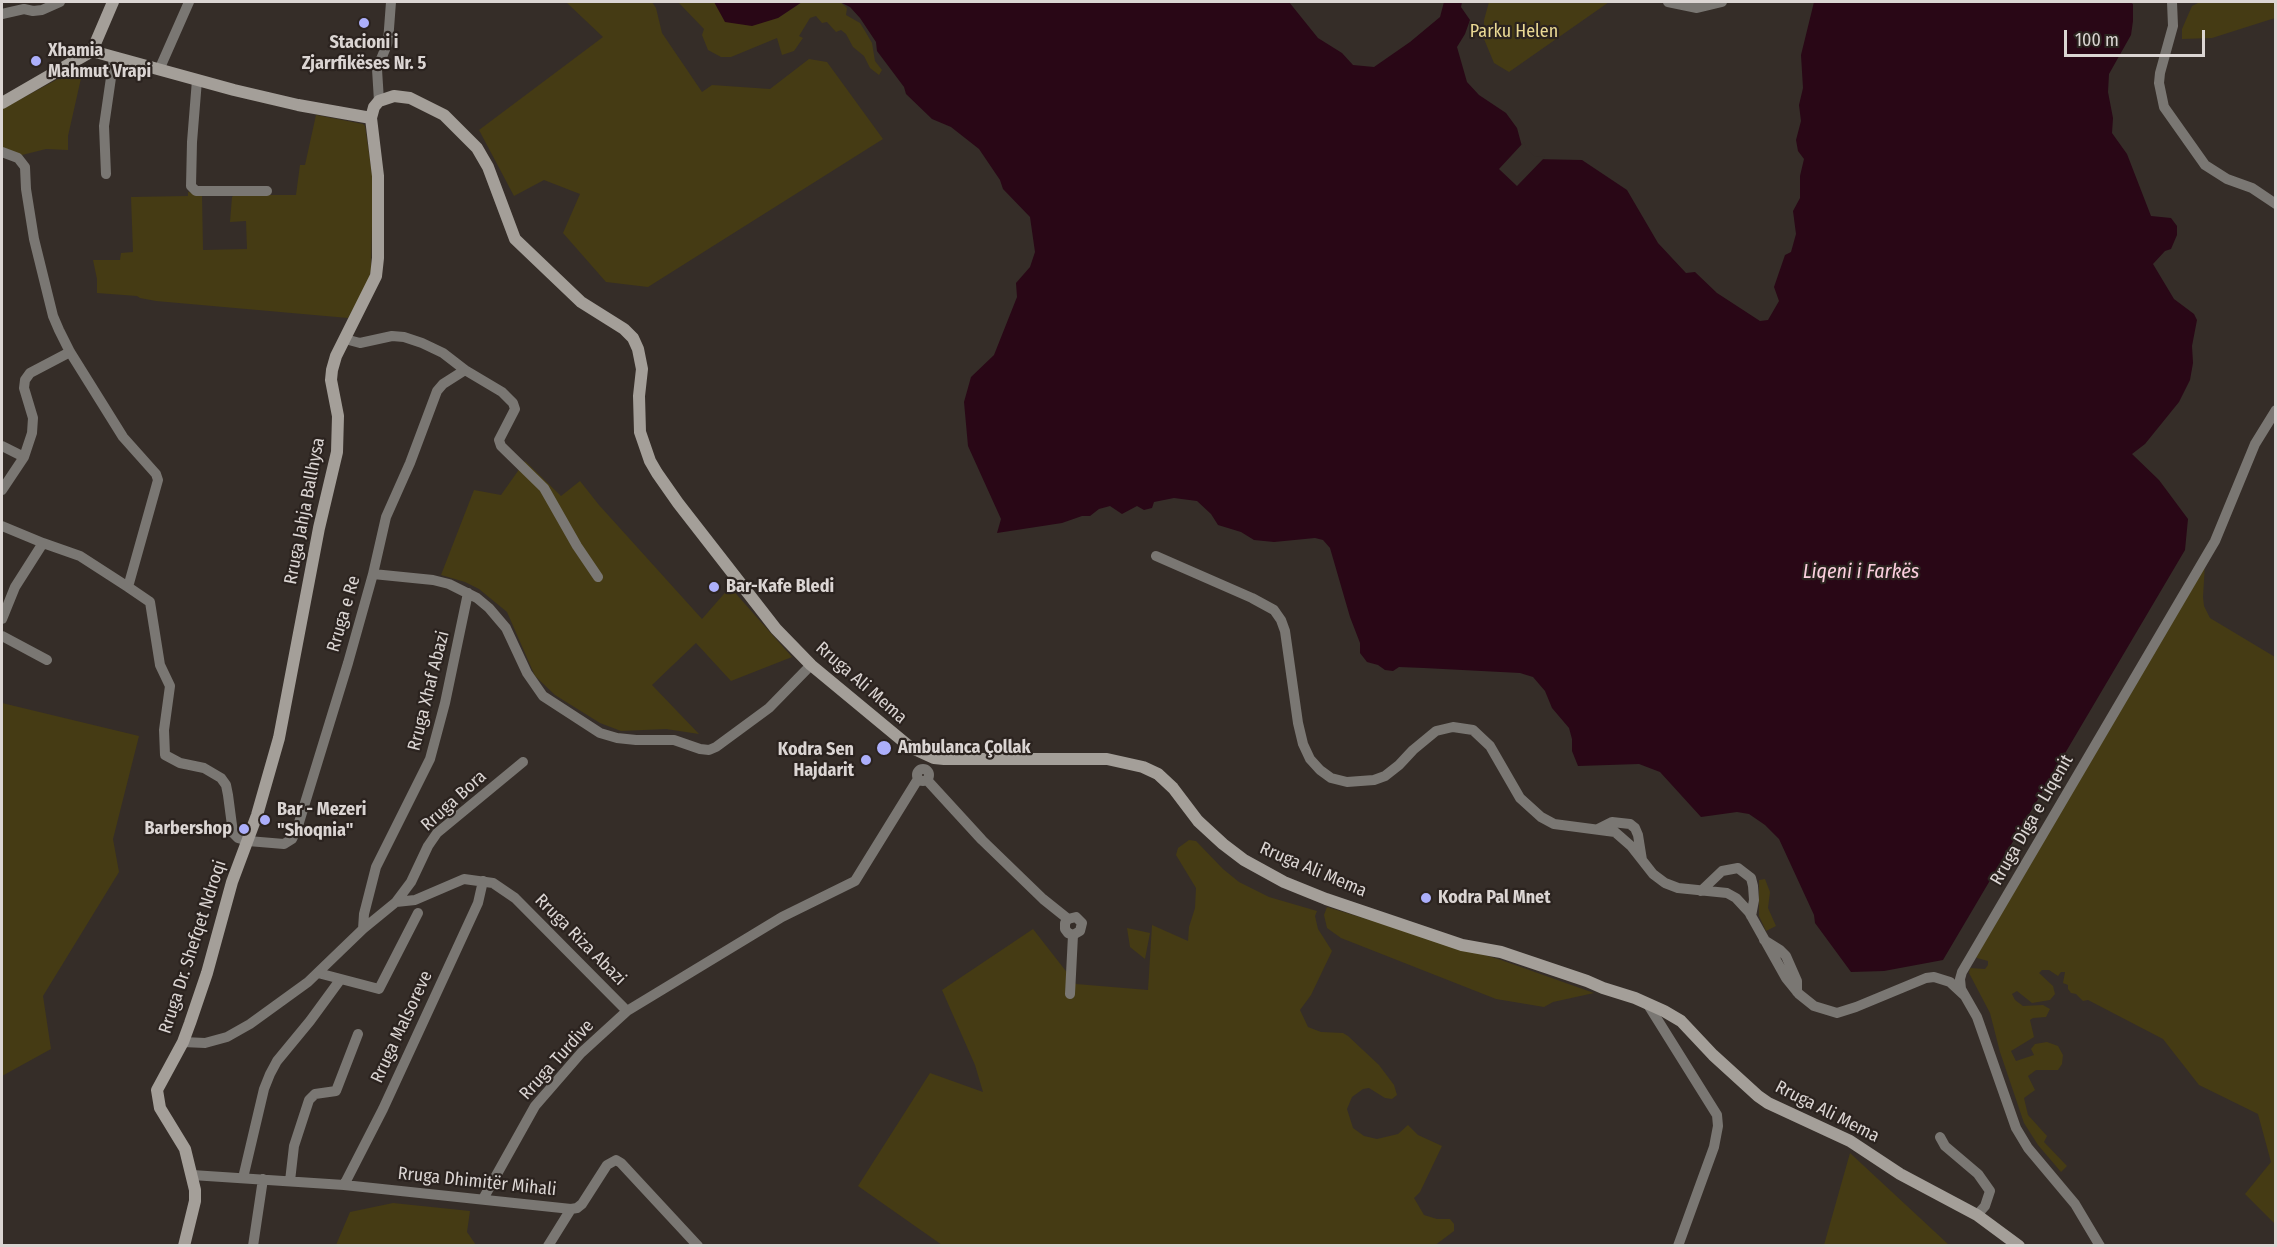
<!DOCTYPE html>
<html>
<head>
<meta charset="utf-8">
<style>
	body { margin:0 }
	#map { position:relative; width:2277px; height:1247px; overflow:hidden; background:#352d28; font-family:"Fira Sans Condensed",sans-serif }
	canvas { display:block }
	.frame { position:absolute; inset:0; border:3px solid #dbd5d3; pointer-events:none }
	.scale { position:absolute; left:2064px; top:30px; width:141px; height:27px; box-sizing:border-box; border:3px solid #dbd5d3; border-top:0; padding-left:8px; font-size:18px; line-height:21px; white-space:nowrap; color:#dbd5d3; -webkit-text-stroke:4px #2b231f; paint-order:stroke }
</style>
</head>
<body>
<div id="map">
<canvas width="2277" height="1247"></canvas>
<div class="frame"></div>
<div class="scale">100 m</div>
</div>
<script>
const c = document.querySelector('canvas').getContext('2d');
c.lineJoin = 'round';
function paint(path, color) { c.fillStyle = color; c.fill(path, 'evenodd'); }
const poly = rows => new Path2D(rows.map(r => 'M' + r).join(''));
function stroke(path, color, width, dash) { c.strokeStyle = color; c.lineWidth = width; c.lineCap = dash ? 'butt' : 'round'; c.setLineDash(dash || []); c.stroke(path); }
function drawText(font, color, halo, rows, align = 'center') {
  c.font = font + ' "Fira Sans Condensed",sans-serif'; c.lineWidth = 4.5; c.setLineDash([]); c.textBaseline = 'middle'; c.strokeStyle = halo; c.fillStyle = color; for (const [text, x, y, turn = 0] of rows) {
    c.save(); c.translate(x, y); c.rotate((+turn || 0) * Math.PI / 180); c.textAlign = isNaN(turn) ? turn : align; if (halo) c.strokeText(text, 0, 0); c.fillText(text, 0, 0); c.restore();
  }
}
const green = poly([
	[566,2,652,2,656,8,662,33,702,92,712,85,770,89,809,59,827,62,883,139,648,287,606,282,563,233,580,194,544,180,514,196,479,130,603,37],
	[678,2,714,2,778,18,802,2,840,2,847,8,846,15,860,23,865,31,872,43,875,61,882,70,879,75,870,68,864,56,853,47,846,34,841,30,836,32,827,22,822,23,816,16,810,18,799,36,803,38,794,51,782,55,777,38,731,57,721,57,708,50,702,35,704,29],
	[1489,2,1609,2,1509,72,1494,63,1484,39,1484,20],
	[2200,2,2275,2,2275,18,2212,38,2182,39,2182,29,2192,6],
	[84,65,68,136,68,150,46,149,22,155,2,149,2,109],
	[316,115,363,124,365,126,373,181,371,271,367,284,348,318,156,301,140,298,137,296,97,293,97,279,93,260,120,260,121,253,133,252,131,197,188,196,188,192,202,194,203,250,247,249,246,221,230,222,232,197,234,195,296,195,300,165,305,165],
	[525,461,561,496,580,481,599,505,702,619,730,587,792,657,731,681,696,643,652,685,699,734,666,729,621,731,600,723,555,695,535,676,507,612,479,589,465,582,441,575,474,490,501,495],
	[2205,563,2203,597,2204,606,2210,618,2275,657,2275,1224,2245,1194,2271,1162,2258,1114,2199,1085,2163,1039,2088,1000,2083,1001,2076,994,2071,993,2068,989,2068,985,2063,983,2065,972,2061,972,2058,976,2049,970,2042,970,2039,973,2053,986,2055,994,2050,1000,2032,1003,2017,991,2012,994,2015,1000,2023,1006,2043,1005,2050,1009,2046,1017,2033,1018,2030,1020,2034,1037,2011,1051,2016,1061,2034,1055,2031,1049,2035,1044,2047,1042,2058,1046,2063,1055,2062,1064,2058,1070,2036,1070,2028,1076,2035,1090,2024,1098,2028,1115,2047,1136,2044,1142,2067,1166,2061,1172,2038,1145,2024,1123,2000,1052,1990,1013,1969,973,1970,968,1985,969,1988,965,1988,961,1977,958,1975,956],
	[2,703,139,736,113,839,119,872,43,996,51,1049,2,1076],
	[1189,840,1196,841,1223,869,1239,882,1269,897,1317,911,1315,916,1318,929,1332,951,1311,995,1300,1010,1308,1027,1321,1032,1343,1033,1348,1036,1379,1065,1394,1085,1397,1095,1392,1099,1385,1098,1369,1088,1363,1089,1352,1097,1347,1109,1353,1128,1364,1136,1377,1139,1398,1134,1408,1125,1418,1135,1442,1146,1420,1192,1414,1198,1424,1215,1437,1219,1450,1219,1454,1224,1454,1231,1434,1246,942,1245,858,1186,930,1073,983,1092,975,1065,942,990,1033,929,1076,984,1148,990,1152,925,1188,941,1189,927,1195,908,1196,888,1176,855,1178,848],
	[1765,879,1770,892,1768,908,1776,926,1766,931,1759,916,1759,880],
	[1327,907,1501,960,1594,993,1553,1002,1544,1007,1496,999,1341,938,1327,928,1324,915],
	[1127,928,1150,933,1145,959,1130,947],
	[1850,1153,1949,1245,1824,1245],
	[393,1203,470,1211,467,1232,476,1245,336,1245,350,1212]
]);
const water = poly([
	[714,2,802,2,778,18,752,26,725,22],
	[840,2,1289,2,1318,38,1342,53,1353,65,1374,67,1410,42,1440,17,1444,2,1462,2,1461,7,1470,20,1465,34,1457,47,1467,82,1479,95,1506,113,1517,128,1523,150,1533,159,1582,160,1627,190,1658,243,1686,273,1695,272,1717,293,1760,321,1768,320,1779,301,1774,287,1785,255,1791,252,1796,234,1793,211,1800,198,1800,176,1804,159,1798,151,1796,140,1801,121,1799,105,1803,88,1801,55,1814,2,2130,2,2133,4,2133,21,2131,35,2109,74,2108,92,2113,118,2112,133,2127,154,2151,216,2171,218,2177,226,2177,235,2171,249,2165,251,2153,264,2174,299,2194,314,2197,320,2192,346,2193,363,2190,380,2179,402,2145,444,2132,454,2159,480,2188,519,2185,550,1943,960,1884,971,1851,972,1815,923,1814,915,1779,839,1765,825,1749,814,1737,812,1701,817,1660,772,1639,764,1578,766,1572,751,1572,739,1569,728,1552,708,1545,691,1533,677,1520,673,1424,668,1399,667,1393,671,1385,670,1378,665,1367,662,1360,653,1360,643,1350,617,1330,548,1323,540,1315,538,1274,542,1254,540,1241,532,1218,525,1211,514,1197,501,1174,498,1154,502,1152,508,1144,510,1137,506,1122,514,1110,506,1099,509,1090,516,1082,516,1062,523,997,533,1001,519,968,446,964,402,971,377,994,355,1017,297,1016,283,1030,267,1035,252,1030,217,1003,189,1000,180,979,149,951,127,932,119,906,94,904,87,877,51,876,42,860,18,850,7]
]);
const pier = poly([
	[1524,142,1526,148,1534,156,1545,157,1517,186,1499,169]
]);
const street = poly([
	[1668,2,1697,8,1722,2],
	[2172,2,2173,26,2160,73,2159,83,2164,107,2205,165,2227,179,2252,188,2276,204],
	[2,14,24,9,33,11,42,10,60,2],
	[159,70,189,2],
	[197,80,192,142,191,186,196,191,267,191],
	[379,101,377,69,388,42,391,2],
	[2,152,18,158,25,167,26,189,34,239,53,316,59,330,70,352,123,437,156,474,158,480,128,587,150,602,160,665,170,686,164,730,165,755,180,763,204,768,221,778,226,785,228,795,233,833,238,838,248,841,284,844,292,839,297,829,348,663,373,574,386,517,410,463,437,391,443,384,465,370],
	[106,174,104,126,114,57],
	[345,339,360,343,392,336,404,337,422,343,443,353,465,370,502,392,513,403,515,409,499,440,501,446,544,488,577,546,598,577],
	[2,446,24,457],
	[2,490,24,457,32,433,33,418,24,388,25,380,30,373,70,352],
	[2,526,43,543],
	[1156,556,1252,598,1274,610,1281,620,1285,631,1298,723,1303,744,1310,759,1320,770,1331,778,1347,782,1374,780,1385,776,1399,765,1413,750,1436,731,1453,727,1473,730,1490,746,1520,798,1541,817,1554,824,1615,832,1631,846,1653,874,1665,883,1678,888,1727,893,1736,898,1749,912,1786,978,1799,994,1814,1006,1837,1013,1856,1007,1926,978,1934,977,1950,982,1964,995],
	[373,574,433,580,449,584,477,598,489,608,506,628,527,673,543,696,600,733,617,738,636,740,674,740,700,749,709,750,716,747,769,708,811,665],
	[2,619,15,587,43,543,80,556,128,587],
	[2,636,47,660],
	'917 775a6 6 0 1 1 12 0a6 6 0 1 1-12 0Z',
	[927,780,982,840,1043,899,1068,919],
	[1598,829,1612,822,1630,824,1635,828,1638,835,1642,860],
	[1701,891,1722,871,1738,868,1751,878,1753,886,1754,900,1751,916],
	[396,902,411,882,428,846,437,833,523,762],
	[1068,919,1076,917,1082,923,1080,931,1073,935],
	[1068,919,1065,923,1065,929,1068,933,1073,935],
	[363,929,364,914,376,867,430,759,445,703,468,593],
	[1764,940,1780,950,1786,956,1797,981,1797,992],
	[318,973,379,989,418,913],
	[1070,994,1073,935],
	[1647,1003,1717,1115,1718,1126,1714,1147,1678,1246],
	[183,1042,205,1043,227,1037,250,1024,308,982,363,929,396,902,415,900,464,879,493,883,515,898,627,1011],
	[1940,1137,1945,1146,1978,1174,1990,1191,1985,1206,1977,1215],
	[192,1175,344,1185,571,1209,577,1208,582,1204,607,1165,616,1160,621,1163,698,1246],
	[243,1178,264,1089,270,1074,277,1061,310,1021,340,980],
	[290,1181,294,1146,309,1100,315,1094,336,1091,358,1034],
	[344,1185,383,1109,478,903,483,881],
	[483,1199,535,1106,581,1053,627,1011,782,917,855,881,918,779],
	[253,1246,263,1179],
	[548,1246,571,1209],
	[2100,1246,2075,1204,2028,1148,2016,1128,1977,1017,1961,989,1960,979,1962,972,2215,541,2255,444,2276,410]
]);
const secondary = poly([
	[92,51,234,90,298,105,371,118],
	[2,103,92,51,113,2],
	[184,1246,195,1201,195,1190,185,1149,160,1108,157,1090,183,1042,190,1023,207,973,232,882,257,815,279,738,319,528,337,452,338,416,331,380,332,370,336,356,376,276,378,258,378,176,371,118,374,107,379,101,394,96,410,98,444,115,477,148,488,167,515,239,581,302,624,329,633,338,638,349,642,369,639,396,640,432,650,461,657,473,678,503,776,629,811,665,910,747,934,758,944,759,1107,759,1143,767,1158,774,1173,788,1198,821,1223,844,1244,860,1284,882,1326,899,1462,945,1501,952,1587,981,1603,988,1635,998,1664,1011,1681,1021,1713,1055,1758,1096,1768,1103,1850,1141,1900,1174,1977,1215,2019,1246]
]);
const markers = [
	[364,23,6,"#acaffb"],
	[36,61,6,"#acaffb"],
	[714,587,6,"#acaffb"],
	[884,748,8,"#acaffb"],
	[866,760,6,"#acaffb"],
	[265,820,6,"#acaffb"],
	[244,829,6,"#acaffb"],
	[1426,898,6,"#acaffb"]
];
const parkNames = [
	["Parku Helen",1514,32]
];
const poiNames = [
	["Stacioni i",364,43,"center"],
	["Zjarrfikëses Nr. 5",364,64,"center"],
	["Xhamia",48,51],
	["Mahmut Vrapi",48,72],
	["Bar-Kafe Bledi",726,587],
	["Ambulanca Çollak",898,748],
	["Kodra Sen",854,750,"right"],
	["Hajdarit",854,771,"right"],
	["Bar - Mezeri",277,810],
	["\"Shoqnia\"",277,831],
	["Barbershop",232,829,"right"],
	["Kodra Pal Mnet",1438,898]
];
const streetNames = [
	["Rruga Jahja Ballhysa",305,511,-79],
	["Rruga e Re",344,614,-74],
	["Rruga Ali Mema",861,683,41],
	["Rruga Xhaf Abazi",429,691,-76],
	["Rruga Bora",454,801,-42],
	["Rruga Diga e Liqenit",2032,820,-60],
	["Rruga Ali Mema",1313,870,23],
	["Rruga Riza Abazi",580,940,45],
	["Rruga Dr. Shefqet Ndroqi",193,947,-72],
	["Rruga Malsoreve",402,1027,-65],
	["Rruga Turdive",557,1060,-48],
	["Rruga Ali Mema",1827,1112,27],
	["Rruga Dhimitër Mihali",477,1182,6]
];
const waterNames = [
	["Liqeni i Farkës",1861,572]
];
paint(green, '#453b14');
paint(water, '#290716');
paint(pier, '#352d28');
stroke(street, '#7a7773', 10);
stroke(secondary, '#a49f99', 12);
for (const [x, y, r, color] of markers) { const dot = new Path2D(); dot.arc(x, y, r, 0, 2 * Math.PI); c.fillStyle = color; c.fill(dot); stroke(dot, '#2b231f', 2); }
drawText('18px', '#ead994', '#2b231f', parkNames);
drawText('bold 18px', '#dbd5d3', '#2b231f', poiNames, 'left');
drawText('18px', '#dbd5d3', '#2b231f', streetNames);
drawText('italic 20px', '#fccfde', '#2b231f', waterNames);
</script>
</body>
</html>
